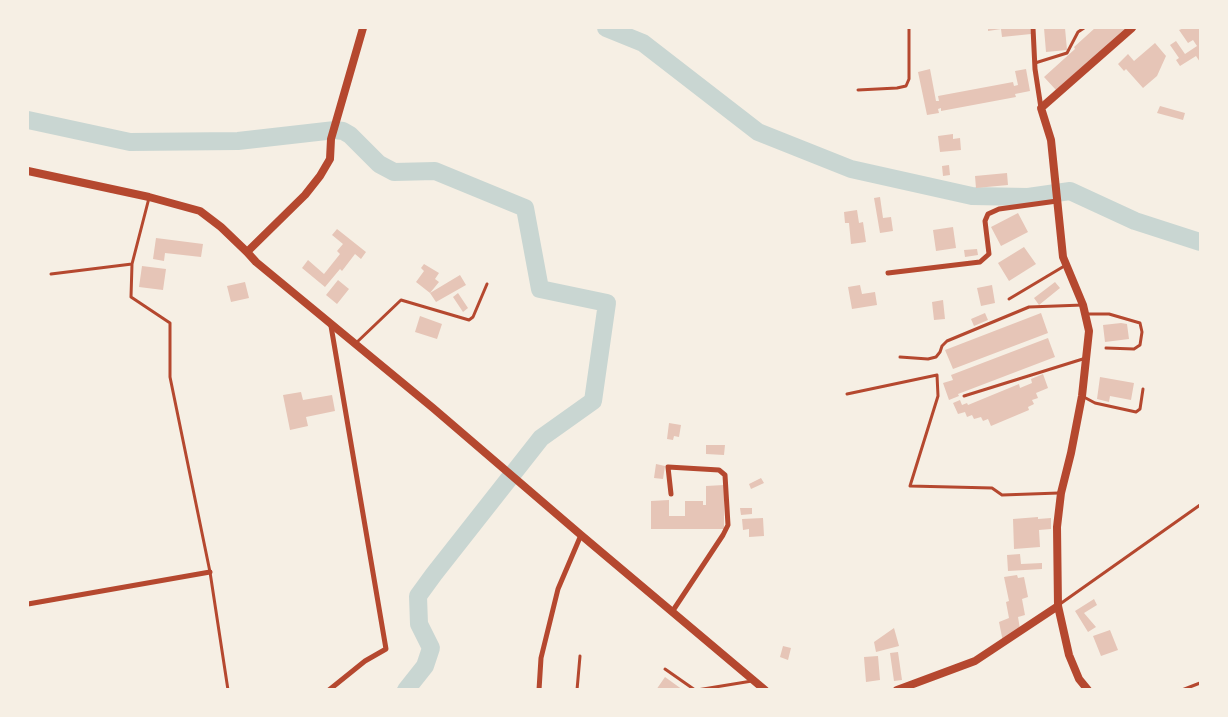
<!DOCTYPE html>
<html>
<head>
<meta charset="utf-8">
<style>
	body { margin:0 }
	#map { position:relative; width:1228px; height:717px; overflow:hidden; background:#f6efe4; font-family:"Zilla Slab",serif }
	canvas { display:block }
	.frame { position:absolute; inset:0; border:29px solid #f6efe4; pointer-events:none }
</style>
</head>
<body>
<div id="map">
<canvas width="1228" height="717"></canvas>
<div class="frame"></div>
</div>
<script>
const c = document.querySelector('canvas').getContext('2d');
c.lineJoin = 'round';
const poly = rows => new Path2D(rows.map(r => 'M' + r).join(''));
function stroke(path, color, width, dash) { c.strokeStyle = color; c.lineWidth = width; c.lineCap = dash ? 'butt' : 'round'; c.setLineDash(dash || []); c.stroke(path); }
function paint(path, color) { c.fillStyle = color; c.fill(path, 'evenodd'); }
const river = poly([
	[606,28,643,43,758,132,851,169,972,196,1028,197,1070,191,1135,221,1200,242],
	[28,120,130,142,238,141,335,130,343,131,350,135,379,164,394,172,435,171,525,208,540,289,607,303,593,401,541,438,434,574,418,596,419,624,431,648,425,666,406,690]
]);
const building = poly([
	[988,28,1030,28,1031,34,1002,37,1001,29,988,31],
	[1044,28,1065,28,1067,50,1046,52],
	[1095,28,1128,28,1056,90,1044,77,1075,49,1074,47],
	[1184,28,1200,28,1200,62,1196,56,1180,66,1176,60,1179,58,1170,45,1176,41,1185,54,1197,46,1193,40,1188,43,1179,30],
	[1155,43,1166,56,1157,76,1143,88,1126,69,1124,71,1118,64,1128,54,1134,61],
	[930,69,936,101,939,101,938,96,1013,82,1014,86,1018,85,1015,71,1026,69,1030,91,1015,94,1016,97,941,111,941,108,938,109,939,113,927,115,918,72],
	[1160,106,1185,113,1183,120,1157,113],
	[953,134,953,139,960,138,961,150,940,152,938,136],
	[949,165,950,175,943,176,942,166],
	[1007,173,1008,185,976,188,975,176],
	[880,197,883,218,891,217,893,231,880,233,874,198],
	[857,210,859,223,863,222,866,242,851,244,849,223,845,223,844,212],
	[1018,213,1028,232,1001,246,991,227],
	[953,227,956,248,936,251,933,230],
	[337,229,366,252,361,259,355,254,342,271,340,269,325,287,302,268,308,260,324,274,340,254,337,251,343,244,332,235],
	[156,238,203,244,201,257,165,253,164,261,153,259],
	[1024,247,1036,264,1009,281,998,263],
	[977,249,978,255,965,257,964,250],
	[424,264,439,273,435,279,439,282,430,293,416,282,424,271,421,268],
	[142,266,166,269,163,290,139,287],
	[460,275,466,285,436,302,430,293],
	[338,280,349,289,337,304,326,295],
	[245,282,249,298,231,302,227,286],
	[1055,282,1060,288,1039,305,1034,298],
	[860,285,862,294,875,292,877,305,852,309,848,287],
	[992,285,995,303,981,306,977,288],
	[458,293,468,308,463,312,453,297],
	[943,300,945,319,934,320,932,302],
	[985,313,988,320,974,326,971,319],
	[1041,313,1048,333,953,369,945,350],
	[420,316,442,324,437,339,415,332],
	[1121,323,1127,324,1129,339,1105,342,1103,325],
	[1048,338,1055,357,958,394,959,396,949,400,943,383,953,380,951,375],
	[1043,374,1048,388,1036,393,1038,398,1032,400,1034,404,1028,407,1029,410,991,426,988,419,983,421,981,417,974,419,972,415,967,417,965,412,958,414,953,403,960,400,962,405,967,403,968,405,1019,384,1020,388,1032,383,1031,379],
	[1100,377,1134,383,1131,400,1110,396,1109,402,1097,399],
	[301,392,303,400,332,395,335,411,306,417,308,426,290,430,283,395],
	[669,423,681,425,679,437,674,436,673,440,667,439],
	[706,445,725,445,724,455,706,454],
	[656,464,665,466,663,479,654,478],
	[761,478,764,483,751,489,749,484],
	[724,485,724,529,651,529,651,501,669,500,669,516,685,516,685,501,703,501,703,505,706,505,706,486],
	[740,508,752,508,752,514,741,515],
	[1038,517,1038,519,1051,518,1051,529,1039,530,1040,547,1014,549,1013,519],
	[763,518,764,536,749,537,749,529,743,530,742,519],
	[1020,554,1021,564,1042,563,1042,569,1008,571,1007,555],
	[1017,575,1018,578,1024,577,1028,597,1022,599,1025,615,1018,617,1020,629,1003,642,999,622,1009,618,1006,602,1009,601,1004,577],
	[1094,599,1097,605,1084,613,1096,627,1088,632,1075,611],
	[894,628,899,646,876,652,874,642],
	[1110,630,1118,650,1101,656,1093,636],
	[783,646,791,648,788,660,780,657],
	[898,652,902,680,894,681,890,653],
	[878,656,880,680,866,682,864,657],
	[665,677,683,690,656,690]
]);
const service = poly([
	[1035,63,1067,53,1078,32,1084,28],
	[858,90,897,88,906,86,909,79,909,28],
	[149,198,132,264,131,297,170,323,170,377,210,572,228,690],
	[51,274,132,264],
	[1009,299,1066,265],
	[1087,314,1109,314,1140,323,1142,332,1140,345,1134,349,1106,348],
	[355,344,401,300,469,320,473,317,487,284],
	[900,357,928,359,936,357,940,352,942,346,947,341,1029,307,1083,305],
	[847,394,937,375,938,396,910,486,992,488,1002,495,1059,493],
	[964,396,1086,358],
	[1082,396,1095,403,1136,412,1140,409,1143,389],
	[1060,604,1200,505],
	[665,669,695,690],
	[577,690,580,656],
	[697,690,752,681],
	[1182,690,1200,683]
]);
const minor = poly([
	[1033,28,1035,69,1041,108],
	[888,273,980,262,989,254,985,221,988,214,999,209,1057,201],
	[671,494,668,467,719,470,725,475,728,525,723,535,672,612],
	[28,604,210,572],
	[329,690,365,661,386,649,331,326],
	[539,690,541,658,558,589,581,535]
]);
const tertiary = poly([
	[28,171,149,197,200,211,221,227,247,252,256,262,433,408,581,535,765,690],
	[247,252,305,195,320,176,330,159,331,139,363,28],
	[897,690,975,661,1058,606],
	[1088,690,1079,679,1069,655,1058,606,1057,527,1061,493,1071,453,1082,396,1089,331,1083,305,1063,257,1051,140,1041,108,1132,28]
]);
stroke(river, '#c9d6d2', 18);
paint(building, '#e6c5b7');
stroke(service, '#b5482f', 3);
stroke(minor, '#b5482f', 5);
stroke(tertiary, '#b5482f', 8);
</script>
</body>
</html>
